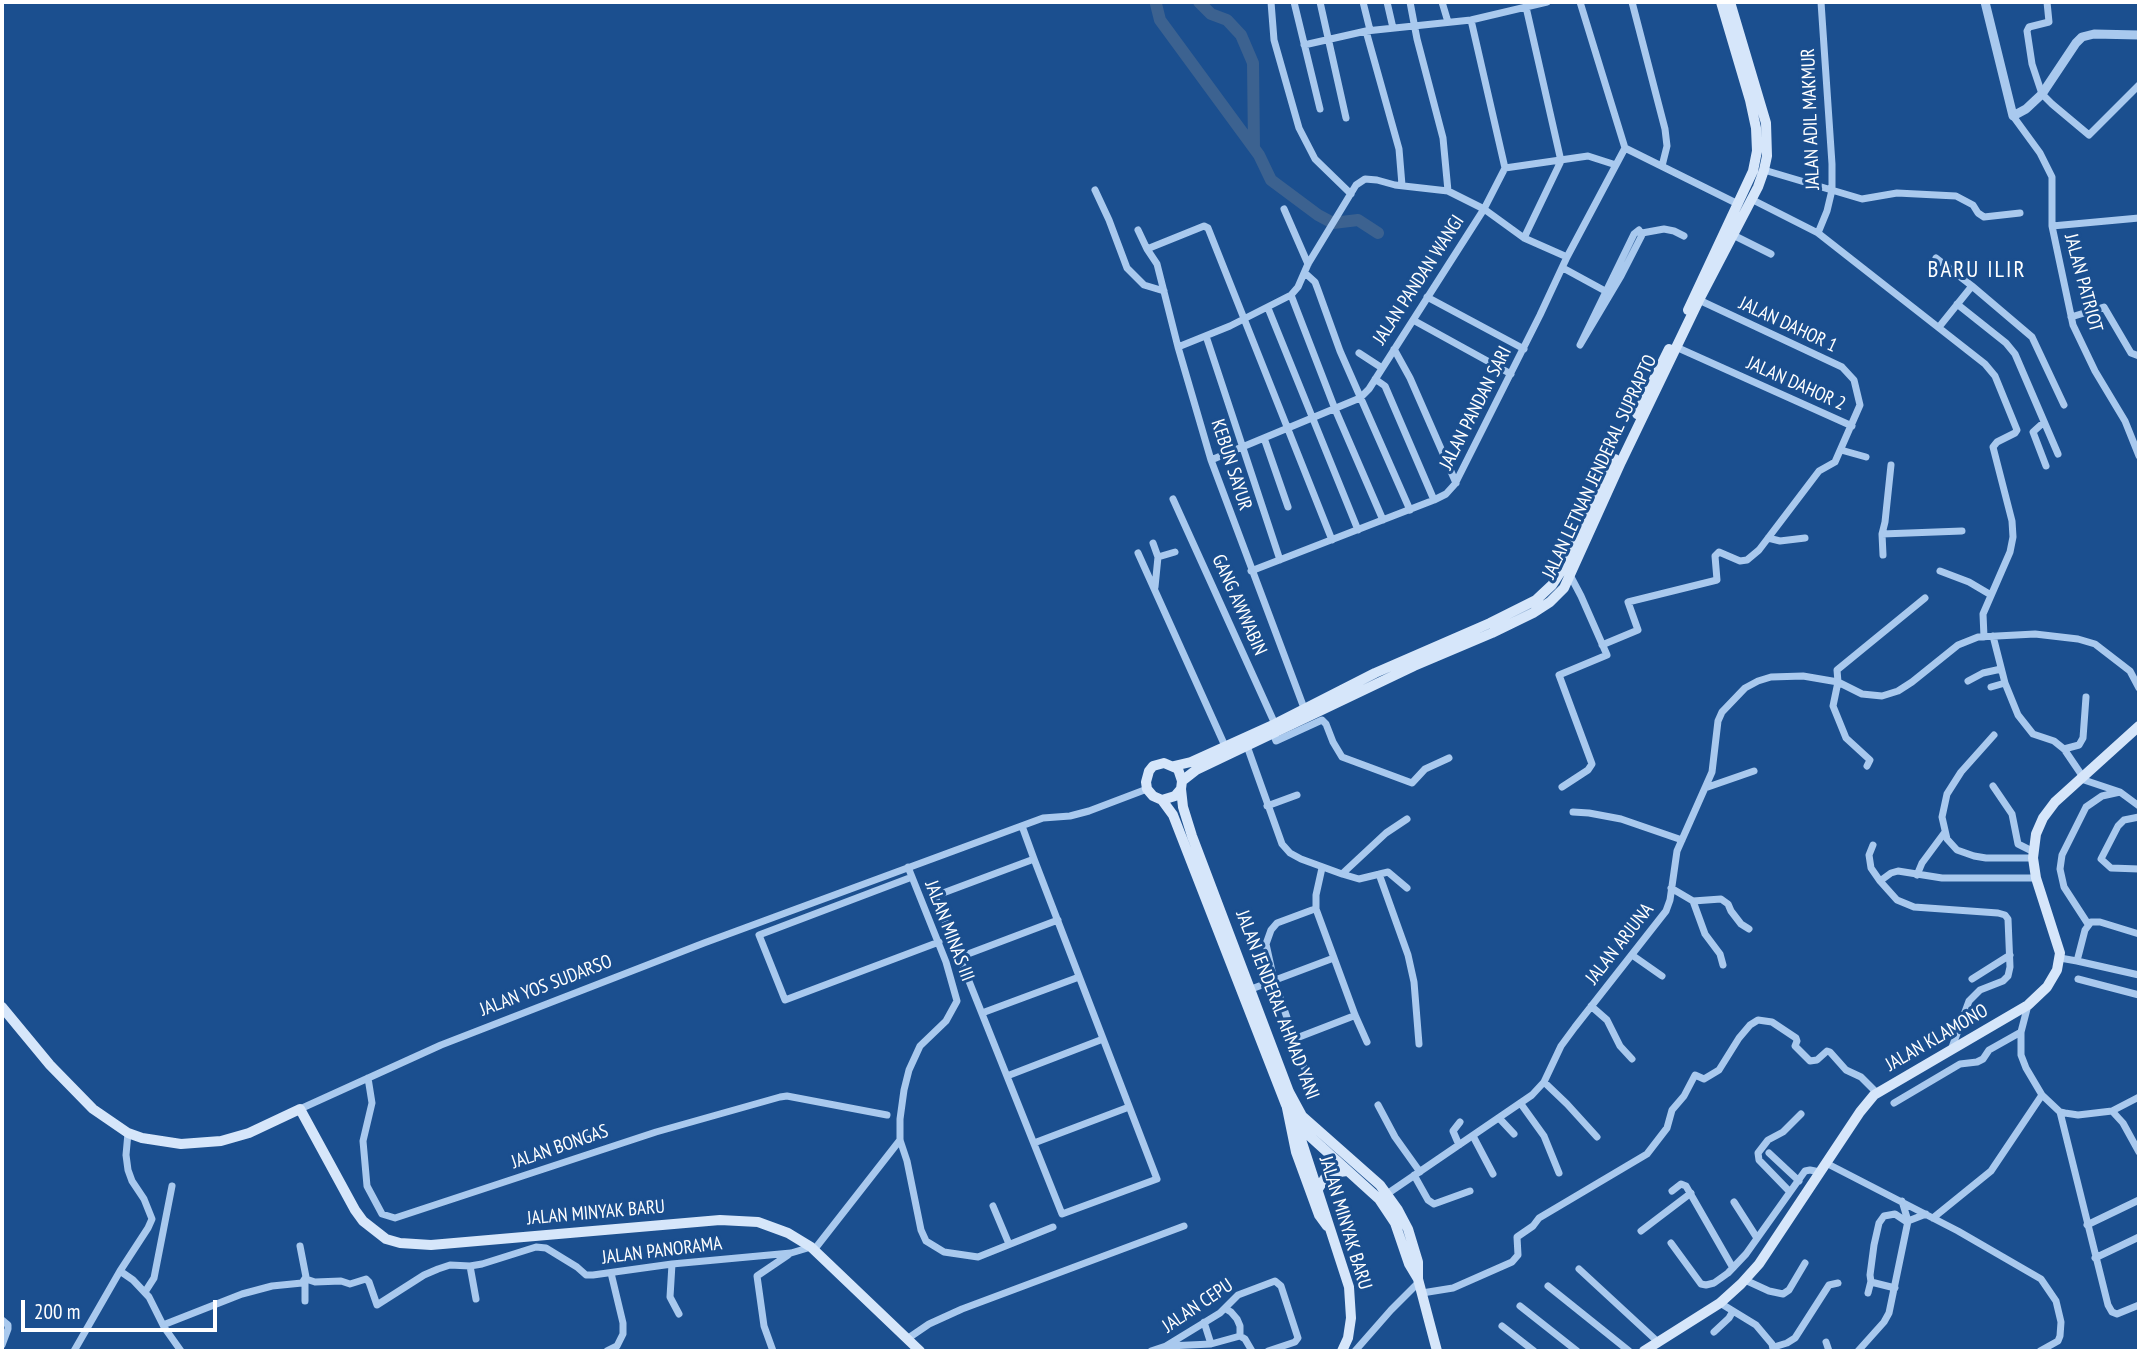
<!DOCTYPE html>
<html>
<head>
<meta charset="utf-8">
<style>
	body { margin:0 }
	#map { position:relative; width:2141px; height:1353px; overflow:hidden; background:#1b4f8f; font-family:"PT Sans Narrow",sans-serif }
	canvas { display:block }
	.frame { position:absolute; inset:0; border:4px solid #fff; pointer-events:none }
	.scale { position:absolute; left:21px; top:1300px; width:196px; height:32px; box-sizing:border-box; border:4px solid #fff; border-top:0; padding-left:9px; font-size:21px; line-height:24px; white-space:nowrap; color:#fff; -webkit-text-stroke:5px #1b4f8f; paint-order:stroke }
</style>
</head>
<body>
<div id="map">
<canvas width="2141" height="1353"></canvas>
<div class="frame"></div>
<div class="scale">200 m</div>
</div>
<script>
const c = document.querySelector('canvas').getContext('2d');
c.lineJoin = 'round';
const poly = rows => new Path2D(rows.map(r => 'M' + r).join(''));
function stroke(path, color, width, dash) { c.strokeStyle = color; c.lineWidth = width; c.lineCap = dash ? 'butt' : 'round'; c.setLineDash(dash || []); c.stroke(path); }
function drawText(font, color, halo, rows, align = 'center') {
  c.font = font + ' "PT Sans Narrow",sans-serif'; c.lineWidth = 6; c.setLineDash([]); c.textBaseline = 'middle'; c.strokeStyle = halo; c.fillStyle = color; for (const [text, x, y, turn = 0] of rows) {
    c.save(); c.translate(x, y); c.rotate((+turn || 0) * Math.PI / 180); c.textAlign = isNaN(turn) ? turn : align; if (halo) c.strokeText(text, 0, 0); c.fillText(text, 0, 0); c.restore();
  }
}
const river = poly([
	[1199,2,1211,14,1227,20,1241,35,1253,63,1254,148],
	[1156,4,1160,20,1259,155,1271,180,1318,215,1333,223,1358,220,1378,233]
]);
const minor = poly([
	[1271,2,1274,40,1299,128,1315,159,1351,194],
	[1294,2,1320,109],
	[1320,2,1346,118],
	[1363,2,1370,30],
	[1387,2,1393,28],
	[1410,2,1417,39,1443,138,1448,191],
	[1442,2,1448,22],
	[1580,2,1625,148,1738,204],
	[1632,2,1665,129,1667,146,1662,166],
	[2047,2,2049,22,2029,27,2027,31,2032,64,2042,94,2052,104,2089,135,2139,85],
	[1366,31,1399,149,1402,185],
	[1304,45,1366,31,1471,20,1547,2],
	[2013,116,2040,153,2052,177,2052,226,2073,325,2095,371,2125,421,2139,456],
	[1505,168,1588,156,1616,165],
	[1764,170,1862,199,1897,193,1956,196,1973,205,1978,213,1984,217,2020,213],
	[1095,190,1109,220,1127,268,1144,285,1164,291],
	[1751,199,1818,233,1985,364,1995,376,2017,430,2015,433,1997,442,1993,447,2012,521,2013,537,2010,552,1983,614,1984,637],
	[1284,209,1308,264],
	[2052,226,2139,218],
	[1138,230,1147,249,1157,264,1178,347,1211,460,1304,708],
	[1639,230,1642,235,1621,276,1580,345,1634,234,1639,230],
	[1642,233,1664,229,1674,231,1684,236],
	[1818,233,1827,211,1832,190,1832,164,1821,2],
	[1733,235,1771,254],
	[1524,238,1561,161,1526,7],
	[1147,249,1204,226,1208,228,1332,540],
	[1936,258,1972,286],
	[1563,268,1607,292],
	[1305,273,1315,282,1318,290,1340,351,1410,510],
	[1291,295,1335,409,1383,520],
	[1427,297,1524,349],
	[1957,304,2006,343,2015,354,2058,454],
	[1268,308,1358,530],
	[2071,317,2104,307,2131,353,2139,356],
	[1413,320,1511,374],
	[1939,327,1972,286,2032,337,2064,405],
	[1206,336,1280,560],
	[1178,347,1230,326,1291,295,1298,287,1308,264,1356,185,1365,179,1377,180,1395,185,1448,191,1484,209,1524,238,1567,257],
	[1676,347,1852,426],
	[1394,349,1410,378,1456,483],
	[1359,353,1382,368],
	[1375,379,1385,386,1434,500],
	[2044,422,2033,432,2046,466],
	[1264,438,1288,507],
	[1841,450,1866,457],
	[1211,460,1360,398,1369,389,1484,209,1505,168,1471,20],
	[1173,499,1275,724],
	[1882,534,1962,531],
	[1768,538,1780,541,1805,538],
	[1153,543,1158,557,1155,587],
	[1138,553,1225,746],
	[1883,555,1882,534,1885,522,1891,465],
	[1158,557,1175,552],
	[1251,571,1434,500,1446,494,1455,484,1540,315,1567,257,1625,148],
	[1940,571,1969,582,1991,595],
	[1993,636,2005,683,2018,715,2033,734,2054,741,2064,749,2083,777],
	[1602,645,1638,630,1628,602,1717,580,1715,556,1719,552,1740,561,1747,560,1759,550,1819,471,1835,462,1860,405,1854,380,1842,367,1699,300],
	[1968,681,1983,673,2001,669],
	[1991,687,2005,683],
	[1273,733,1276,741,1322,720,1326,724,1333,742,1342,757,1412,783,1425,769,1449,758],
	[1994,735,1961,772,1947,794,1942,817,1947,839,1957,850,1974,856,1986,858,2033,858],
	[1247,746,1282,844,1290,853,1301,859,1342,874,1386,833,1407,819],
	[2064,749,2079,745,2083,738,2086,697],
	[1867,766,1870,760,1846,738,1833,706,1838,682,1837,670,1925,598],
	[2081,779,2120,792,2139,806],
	[1993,786,2012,814,2018,844,2034,852],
	[1562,787,1588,770,1592,764,1559,675,1607,655,1581,596,1571,577],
	[1705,788,1754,771],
	[1267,806,1297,795],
	[1573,812,1589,813,1621,819,1682,840],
	[2139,817,2124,820,2118,826,2101,859,2111,868,2139,869],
	[1022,826,1034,859,1157,1179,1062,1214,935,896,1034,859],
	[1873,845,1869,855,1871,868,1880,881,1897,900,1914,907,1998,913,2005,915,2008,919,2010,967,2008,976,2003,981,1980,990,1969,1001,1951,1050],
	[908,867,946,962,957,1001,946,1021,920,1046,909,1070,904,1090,900,1119,900,1140,907,1161,921,1230,926,1241,944,1252,978,1257,1053,1227],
	[1322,868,1316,895,1316,909,1355,1015,1367,1042],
	[1342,874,1359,879,1388,872,1407,888],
	[1379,874,1408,955,1414,982,1419,1044],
	[1917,875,1922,863,1945,832],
	[912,877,759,935,785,1000,939,942],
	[1880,881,1891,873,1898,871,1942,878,2036,878],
	[1671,888,1693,901,1721,899,1728,904,1731,911,1741,924,1749,929],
	[1693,901,1705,934,1720,954,1723,965],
	[2088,924,2064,887,2060,869,2062,855,2086,807,2102,796,2120,792],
	[1632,955,1662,976],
	[960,957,1058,920],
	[2060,958,2077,961,2085,930,2091,922,2100,922,2139,934],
	[2077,961,2139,975],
	[1972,979,2010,955],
	[2078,979,2139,995],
	[1246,991,1331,959],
	[2028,1005,2021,1032,2021,1055,2026,1068,2042,1095,2060,1112,2065,1113,2078,1115,2112,1111,2123,1123,2139,1152],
	[1591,1006,1607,1020,1620,1046,1632,1059],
	[982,1013,1079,977],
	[1294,1039,1351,1017],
	[1304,1067,1274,980,1266,944,1271,930,1277,923,1312,910],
	[1007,1076,1103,1039],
	[368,1078,372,1103,363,1141,367,1186,382,1214,395,1218,656,1132,780,1097,787,1096,887,1115],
	[1544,1082,1567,1104,1597,1137],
	[1894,1103,1960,1064,1977,1062,1983,1059,1989,1050,2021,1032],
	[1521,1104,1544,1136,1559,1173],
	[1378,1105,1395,1137,1420,1172],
	[300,1109,441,1045,704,943,1043,818,1070,816,1089,811,1147,789],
	[2112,1111,2139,1097],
	[2060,1112,2108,1305,2112,1312,2117,1314,2139,1305],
	[1499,1118,1514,1134],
	[1473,1136,1493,1174],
	[1034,1143,1129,1107],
	[1459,1145,1453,1131,1460,1122],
	[1769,1153,1799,1181],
	[1826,1163,1958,1231,2041,1279,2056,1301,2061,1322,2060,1336,2058,1341,2040,1351],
	[1414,1175,1428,1200,1434,1204,1470,1191],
	[1672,1191,1681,1184,1686,1186,1733,1268],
	[1790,1192,1759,1160,1758,1153,1768,1140,1783,1132,1801,1114],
	[1387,1194,1532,1095,1544,1082,1561,1046,1575,1027,1666,911,1670,900,1677,851,1712,772,1718,721,1722,712,1745,688,1758,681,1771,677,1803,676,1838,682,1862,694,1882,696,1898,691,1912,682,1958,645,1978,637,2035,634,2078,639,2095,644,2130,671,2139,688],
	[1734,1202,1757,1238],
	[993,1206,1009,1244],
	[1933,1218,1991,1171,2042,1095],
	[1908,1221,1926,1214],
	[2087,1225,2139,1200],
	[1641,1231,1691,1193],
	[1671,1243,1701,1284,1706,1285,1714,1283,1728,1273,1746,1254,1805,1171,1810,1170,1820,1172],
	[814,1250,900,1140],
	[2095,1258,2139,1237],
	[672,1264,670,1297,679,1314],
	[470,1266,476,1299],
	[1579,1269,1658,1342],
	[120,1271,133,1280,149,1297,164,1327,181,1351],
	[306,1279,315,1282,341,1281,350,1284,366,1279,369,1282,377,1305,424,1275,438,1269,450,1265,470,1266,482,1264,536,1247,546,1248,577,1267,586,1275,593,1275,672,1264,791,1253,811,1247],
	[1745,1280,1769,1291,1783,1294,1789,1290,1805,1263],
	[305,1281,305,1301],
	[1548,1286,1629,1351],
	[1895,1288,1871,1282,1870,1275,1874,1245,1879,1223,1884,1216,1895,1214,1907,1222],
	[145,1292,154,1278,172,1186],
	[1422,1293,1453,1288,1512,1262,1518,1255,1517,1237,1533,1226,1539,1218,1647,1154,1667,1128,1672,1110,1684,1096,1695,1075,1704,1079,1719,1070,1739,1038,1750,1025,1758,1020,1772,1022,1796,1038,1797,1041,1795,1046,1810,1061,1817,1060,1827,1051,1830,1052,1846,1070,1861,1077,1877,1093],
	[1868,1293,1871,1281],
	[1720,1303,1756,1325,1772,1344,1773,1349],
	[1520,1306,1577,1351],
	[1226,1309,1231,1312,1237,1319,1240,1326,1240,1336],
	[2,1320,8,1325,8,1329,2,1345],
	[1204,1322,1211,1344],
	[163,1325,242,1294,272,1286,302,1283,306,1277,300,1246],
	[1502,1326,1534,1351],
	[1714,1332,1729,1318,1733,1311],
	[907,1339,929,1324,962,1309,1184,1226],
	[1826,1342,1829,1351],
	[1168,1346,1211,1344,1240,1336,1245,1339,1252,1351],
	[1774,1347,1787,1343,1795,1338,1829,1285,1838,1283],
	[74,1351,120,1271,148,1228,152,1219,144,1199,132,1181,128,1170,126,1155,128,1133],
	[607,1351,617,1346,623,1334,623,1323,611,1273],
	[773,1351,764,1326,757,1276,788,1255],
	[1151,1351,1166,1346,1220,1313,1238,1295,1275,1281,1281,1286,1298,1338,1295,1342,1268,1351],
	[1355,1351,1391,1310,1419,1282],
	[1858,1351,1884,1322,1889,1313,1908,1221,1902,1201]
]);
const tertiary = poly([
	[1985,2,2013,116,2026,109,2042,94,2076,43,2082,37,2094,34,2139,35]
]);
const secondary = poly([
	[1688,310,1753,171,1757,151,1756,128,1750,100,1721,2],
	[1637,414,1669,349],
	[1174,766,1191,762,1275,724,1375,673,1490,623,1536,600,1552,585,1563,568,1615,459],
	[1182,781,1196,770,1414,666,1492,633,1533,613,1550,602,1564,588,1621,462,1699,300,1758,187,1764,170,1767,156,1766,123,1730,2],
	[1181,789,1183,807,1192,836,1289,1092,1302,1116,1380,1185,1398,1210,1408,1229,1418,1262,1418,1279,1437,1351],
	[1162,800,1175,796,1181,789,1182,781,1178,769,1164,763,1153,766,1149,771,1146,782,1147,789,1153,796,1162,800,1173,815,1286,1105,1304,1131,1379,1199,1395,1223,1409,1264,1418,1279],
	[2,1007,50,1065,93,1109,128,1133,142,1138,181,1144,221,1141,249,1133,300,1109,355,1210,363,1221,386,1239,400,1243,431,1245,720,1220,758,1222,788,1233,811,1247,920,1351],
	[1287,1108,1296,1152,1319,1215,1327,1226],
	[1296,1124,1349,1287,1351,1318,1348,1338,1342,1351],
	[1318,1189,1325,1178,1332,1173,1347,1171],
	[1644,1351,1720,1303,1741,1284,1759,1264,1860,1112,1874,1095,2028,1005,2047,987,2057,970,2060,953,2036,878,2033,858,2036,834,2043,818,2055,802,2139,726]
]);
const streetNames = [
	["JALAN ADIL MAKMUR",1811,119,-92],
	["JALAN PANDAN WANGI",1419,280,-57],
	["JALAN PATRIOT",2083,283,75],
	["JALAN DAHOR 1",1788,325,25],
	["JALAN DAHOR 2",1796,384,24],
	["JALAN PANDAN SARI",1476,408,-63],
	["KEBUN SAYUR",1231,465,72],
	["JALAN LETNAN JENDERAL SUPRAPTO",1600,467,-65],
	["GANG AWWABIN",1239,605,66],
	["JALAN MINAS III",949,931,69],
	["JALAN ARJUNA",1620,944,-52],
	["JALAN YOS SUDARSO",546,986,-21],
	["JALAN JENDERAL AHMAD YANI",1277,1005,69],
	["JALAN KLAMONO",1937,1038,-30],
	["JALAN BONGAS",560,1147,-19],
	["JALAN MINYAK BARU",596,1213,-5],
	["JALAN MINYAK BARU",1345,1223,73],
	["JALAN PANORAMA",662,1251,-7],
	["JALAN CEPU",1198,1306,-34]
];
const quarterNames = [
	["BARU ILIR",1977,270]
];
stroke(river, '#3c6290', 12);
stroke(minor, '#a9c9ee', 7);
stroke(tertiary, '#a9c9ee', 9);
stroke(secondary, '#d6e6fa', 10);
drawText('19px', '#fff', '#1b4f8f', streetNames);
c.letterSpacing = '2px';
drawText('23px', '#fff', '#1b4f8f', quarterNames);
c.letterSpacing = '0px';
</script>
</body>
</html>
